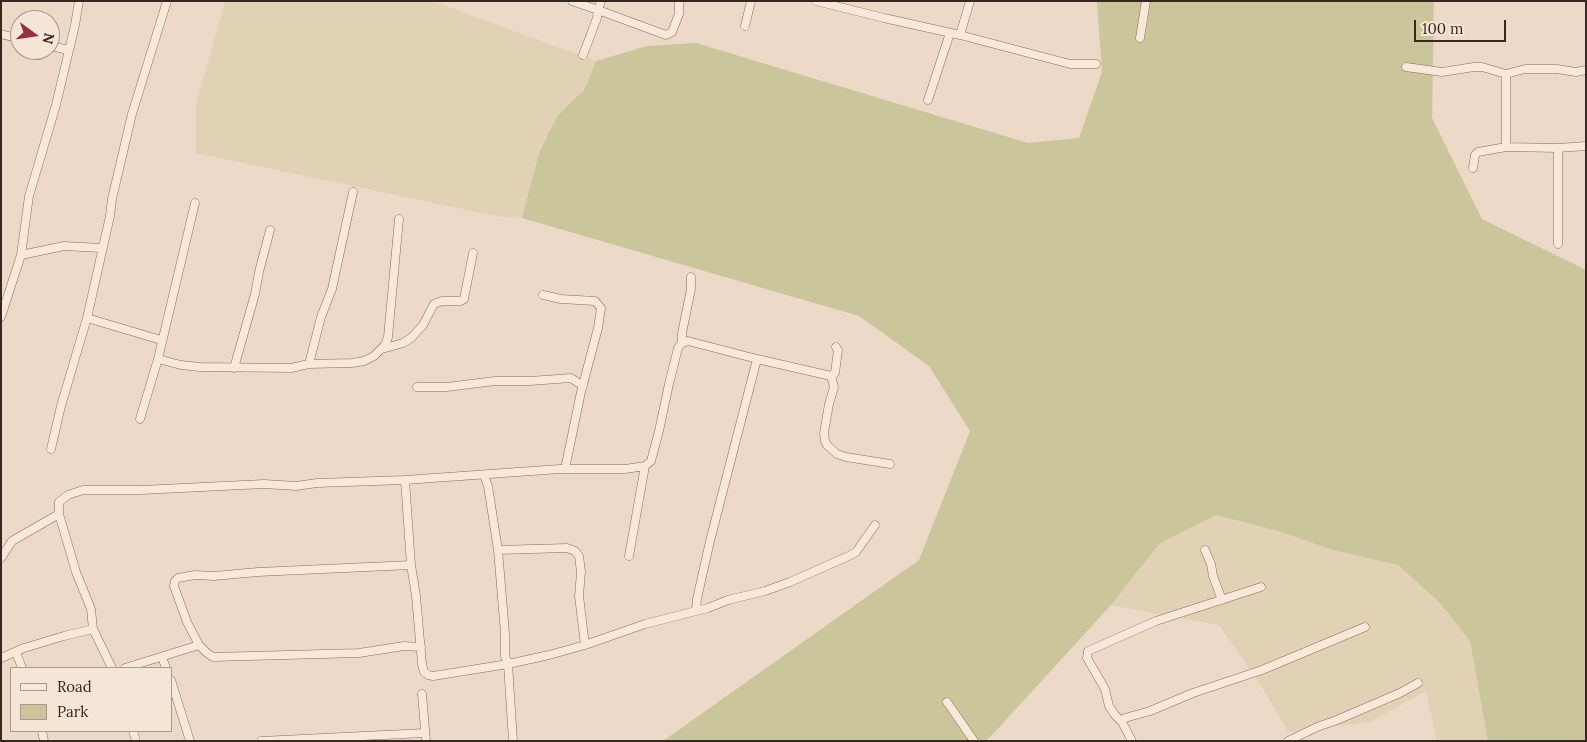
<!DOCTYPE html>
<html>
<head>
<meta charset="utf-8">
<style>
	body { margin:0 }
	#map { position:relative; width:1587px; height:742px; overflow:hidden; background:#ecd9c7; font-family:Lora,serif }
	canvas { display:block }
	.frame { position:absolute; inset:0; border:2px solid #382720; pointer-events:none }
	.legend { position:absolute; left:10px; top:667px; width:162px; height:65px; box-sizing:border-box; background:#f4e5d6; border:1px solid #a9998d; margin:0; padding:6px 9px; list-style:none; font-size:15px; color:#382720 }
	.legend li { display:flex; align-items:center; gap:10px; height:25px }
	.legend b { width:25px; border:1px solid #a9998d }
	.north { position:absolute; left:10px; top:10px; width:50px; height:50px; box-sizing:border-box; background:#f4e5d6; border:1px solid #a9998d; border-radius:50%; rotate:104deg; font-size:14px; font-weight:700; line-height:20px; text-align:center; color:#382720 }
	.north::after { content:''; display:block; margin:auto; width:18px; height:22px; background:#923146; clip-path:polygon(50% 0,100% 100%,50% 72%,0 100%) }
	.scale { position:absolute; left:1414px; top:20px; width:92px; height:22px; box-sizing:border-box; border:2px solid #382720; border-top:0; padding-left:6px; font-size:15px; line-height:18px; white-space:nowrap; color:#382720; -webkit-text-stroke:4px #f4e5d6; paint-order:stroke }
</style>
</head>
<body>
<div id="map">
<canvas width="1587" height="742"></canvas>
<div class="frame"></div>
<ul class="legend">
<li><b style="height:6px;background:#f7e8da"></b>Road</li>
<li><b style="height:14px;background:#cac59b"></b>Park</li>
</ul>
<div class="north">N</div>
<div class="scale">100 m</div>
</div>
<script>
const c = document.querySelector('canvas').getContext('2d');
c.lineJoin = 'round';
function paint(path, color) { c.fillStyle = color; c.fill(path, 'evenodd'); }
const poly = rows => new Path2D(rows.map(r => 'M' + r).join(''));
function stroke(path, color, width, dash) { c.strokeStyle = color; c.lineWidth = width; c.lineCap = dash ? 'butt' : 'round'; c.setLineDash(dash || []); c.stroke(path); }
const farmland = poly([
	[225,1,432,1,596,61,585,89,557,116,539,153,522,218,496,216,196,153,196,105],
	[1216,515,1278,531,1333,550,1398,565,1439,602,1470,641,1488,741,1437,741,1426,691,1370,722,1288,732,1260,684,1219,625,1111,605,1159,544]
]);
const green = poly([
	[1097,1,1434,1,1432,118,1482,219,1586,270,1586,741,1488,741,1470,641,1439,602,1398,565,1333,550,1278,531,1216,515,1159,544,1111,605,993,734,985,741,663,741,919,560,970,431,929,366,859,316,522,218,539,153,557,116,585,89,596,61,647,46,696,43,1028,143,1079,138,1102,72]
]);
const minor = poly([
	[572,1,598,10,597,18,583,55],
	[601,1,598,10,666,35,672,32,679,14,679,1],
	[816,1,884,18,960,35,1070,64,1096,64],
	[745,26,751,1],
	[1,34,20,39],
	[960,35,970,1],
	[1140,38,1146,1],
	[50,46,69,50],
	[1406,67,1442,72,1474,67,1482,67,1506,74,1525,69,1557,69,1576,72,1586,70],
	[928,100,950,33],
	[1506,147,1506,74],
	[1473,168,1475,155,1478,152,1506,147,1558,148],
	[1558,244,1558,148,1586,146],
	[21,255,29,196,56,105,75,25,79,1],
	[543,295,561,299,595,301,601,308,598,328,581,392,565,469],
	[1,317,21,255,64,246,101,248],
	[161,340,87,318,110,216,112,199,132,114,167,1],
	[682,343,682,333,691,289,691,277],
	[382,349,403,343,411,338,423,325,434,304,442,301,461,301,464,299,473,253],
	[158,359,181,365,200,367,291,368,309,364,352,363,364,361,374,356,385,345,388,337,399,219],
	[309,364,321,317,332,289,353,192],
	[234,368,255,294,259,272,270,230],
	[831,376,834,387,829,404,824,433,825,441,827,445,837,454,846,457,890,464],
	[417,387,447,387,495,381,530,381,571,378,583,386],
	[140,419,158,359,195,203],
	[51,449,61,406,87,318],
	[484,475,488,486,498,550,505,633,505,656,508,664,513,741],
	[405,480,411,565,416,596,422,664,424,672,428,675,433,676,508,664,549,655,585,645,645,624,708,608,728,600,765,591,790,582,851,555,856,552,875,525],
	[498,550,567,548,575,551,579,556,581,572,579,596,585,645],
	[1205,550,1211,564,1213,576,1222,600],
	[629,556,645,466],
	[1,558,12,541,59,514],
	[411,565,258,572,214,576,195,575,178,578,175,581,174,586,187,622,199,645,207,653,213,657,359,653,404,646,421,647],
	[696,610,697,599,710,541,757,359],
	[16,652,22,668],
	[162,657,166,668],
	[1,658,24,648,64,636,93,629],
	[112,668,93,629,91,609,76,572,59,514,59,502,68,495,83,490,141,490,264,484,296,486,317,483,405,480,560,469,625,469,645,466,651,461,659,431,669,384,678,348,682,343,688,341,757,359,831,376,835,373,838,350,836,347],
	[125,668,199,645],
	[171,680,190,741],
	[422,694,426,741],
	[947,702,974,741],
	[1122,722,1125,718,1150,711,1193,693,1262,670,1365,627],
	[42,731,44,741],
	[133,731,136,741],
	[261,741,425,733],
	[1132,741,1122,722,1115,715,1109,706,1105,689,1087,658,1088,651,1156,621,1261,587],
	[1288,741,1317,727,1337,720,1400,693,1418,683]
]);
paint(farmland, '#e1d1b5');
paint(green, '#cac59b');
stroke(minor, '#876b5d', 9);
stroke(minor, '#f7e8da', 8);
</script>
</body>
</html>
